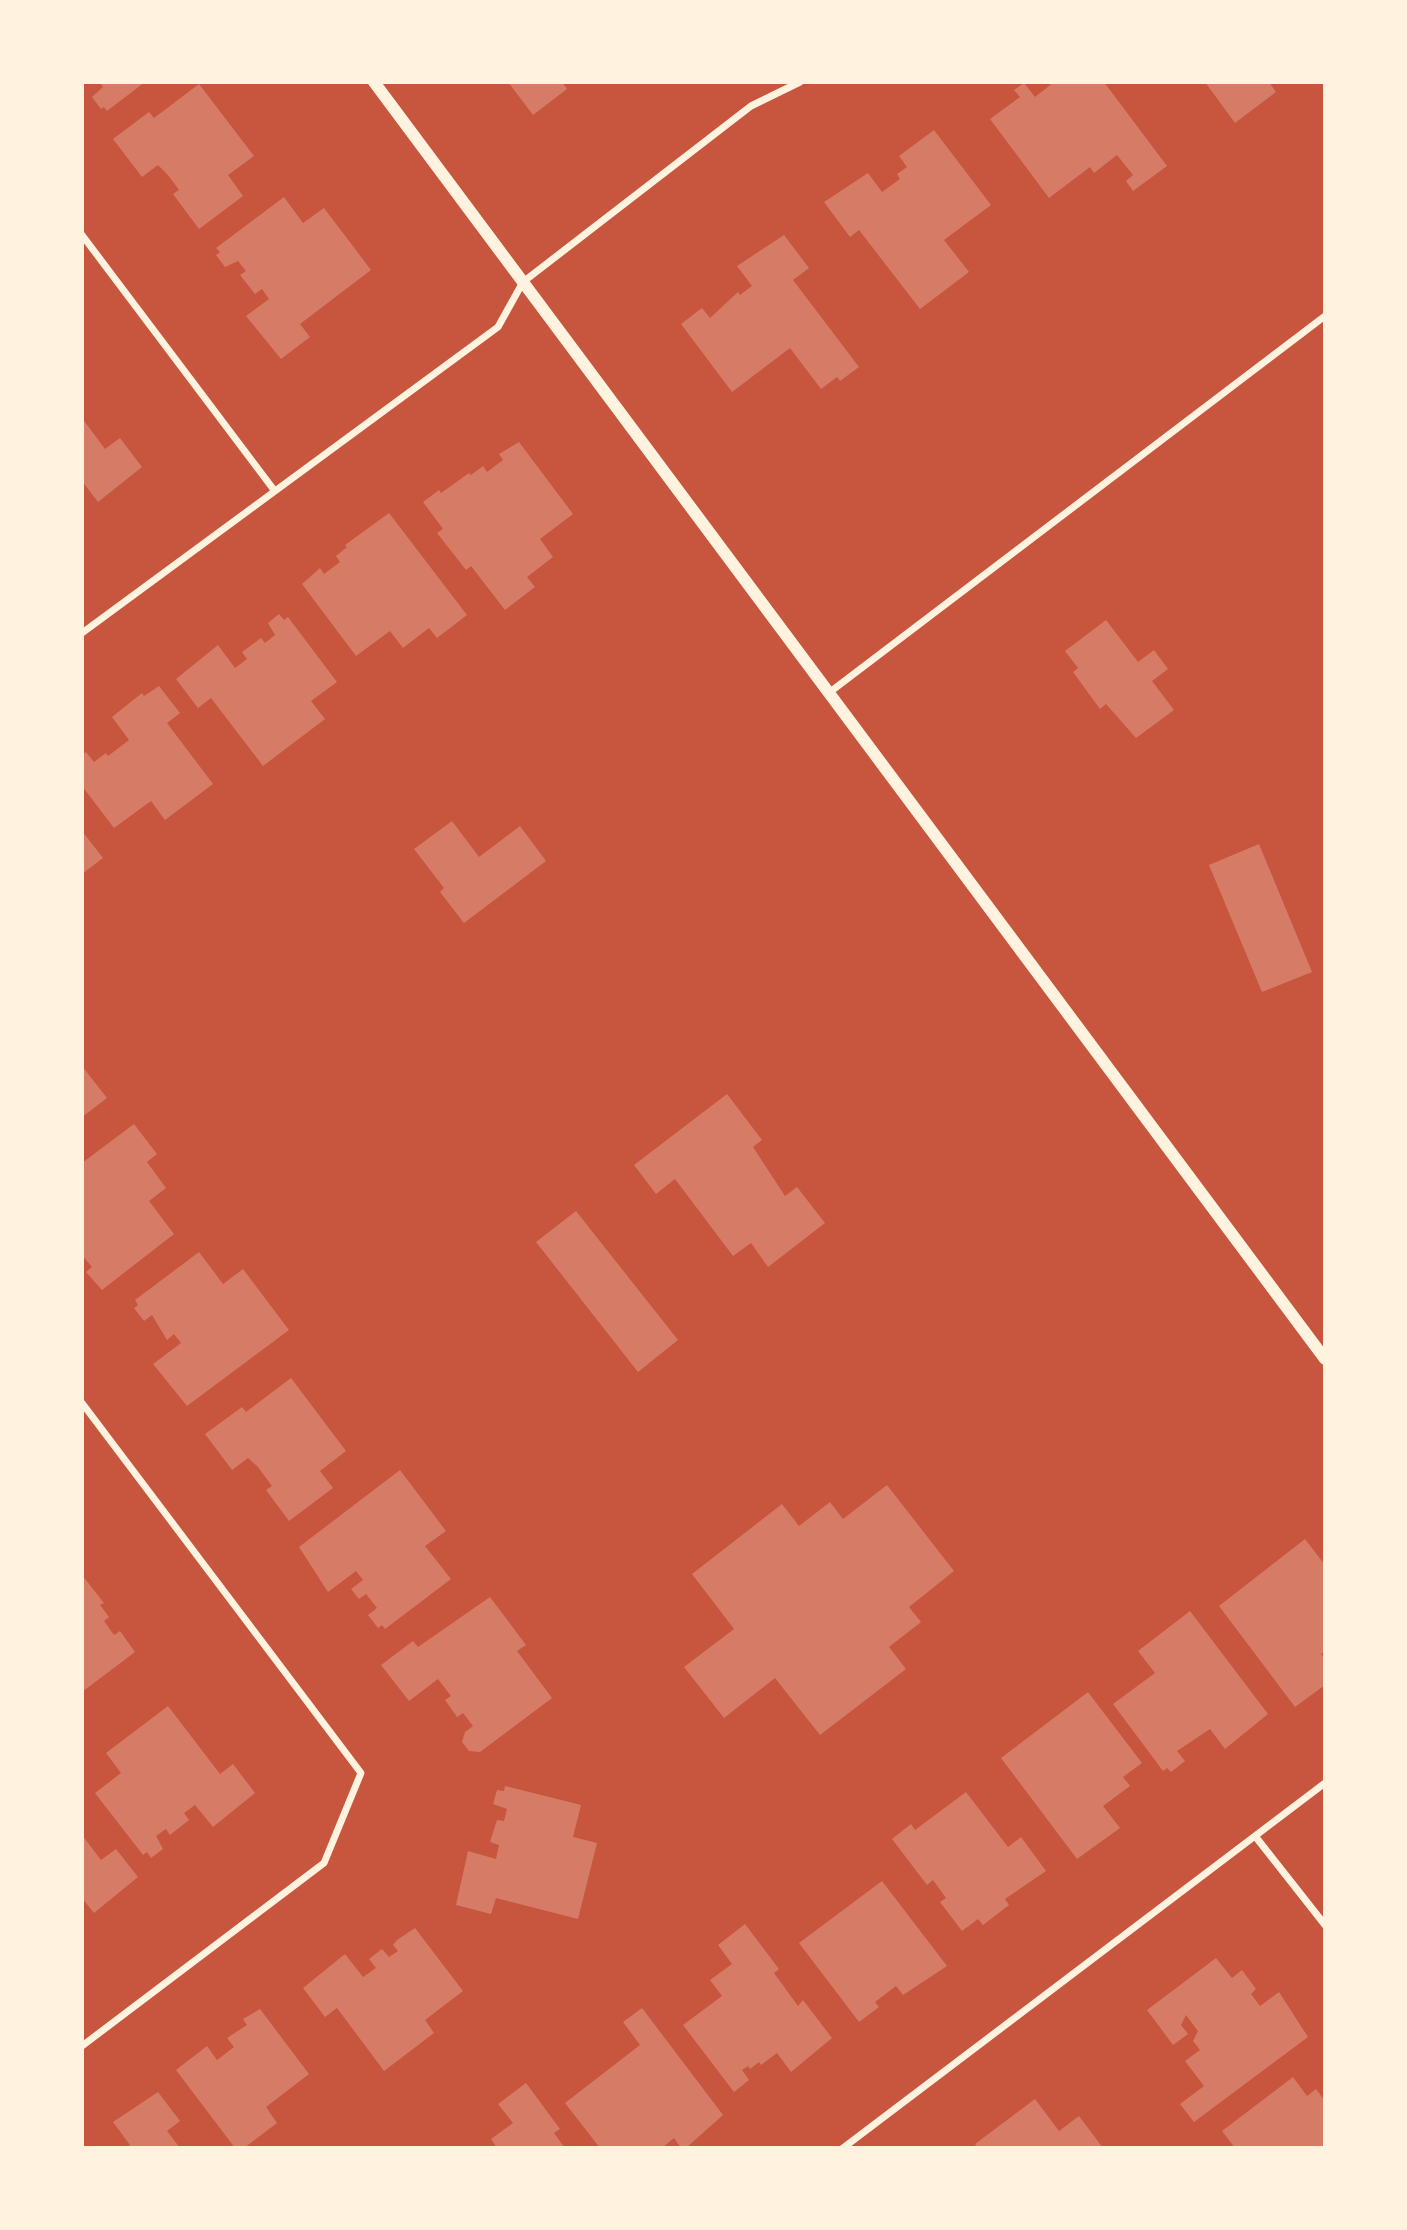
<!DOCTYPE html>
<html>
<head>
<meta charset="utf-8">
<style>
	body { margin:0 }
	#map { position:relative; width:1407px; height:2230px; overflow:hidden; background:#c8553d; font-family:Raleway,sans-serif }
	canvas { display:block }
	.frame { position:absolute; inset:0; border:84px solid #fff3e0; pointer-events:none }
</style>
</head>
<body>
<div id="map">
<canvas width="1407" height="2230"></canvas>
<div class="frame"></div>
</div>
<script>
const c = document.querySelector('canvas').getContext('2d');
c.lineJoin = 'round';
function paint(path, color) { c.fillStyle = color; c.fill(path, 'evenodd'); }
const poly = rows => new Path2D(rows.map(r => 'M' + r).join(''));
function stroke(path, color, width, dash) { c.strokeStyle = color; c.lineWidth = width; c.lineCap = dash ? 'butt' : 'round'; c.setLineDash(dash || []); c.stroke(path); }
const building = poly([
	[99,82,145,82,107,111,104,107,101,109,92,97,103,87],
	[508,82,562,82,567,89,533,115],
	[1054,82,1104,82,1167,166,1133,191,1126,181,1133,175,1117,155,1094,173,1090,167,1049,198,990,119,1020,97,1014,90,1024,83,1035,97],
	[1205,82,1269,82,1276,92,1235,123],
	[199,84,254,156,228,175,243,196,199,229,173,194,179,190,168,175,158,165,142,177,113,139,149,112,154,118],
	[934,130,991,205,944,240,969,272,920,309,859,230,850,237,824,202,868,173,882,192,900,179,897,174,907,167,899,156],
	[284,197,303,223,324,208,371,270,300,324,310,337,281,359,246,316,269,299,262,289,255,294,240,275,246,271,238,261,225,267,216,255,220,252,216,248],
	[784,235,809,268,793,280,859,367,840,381,837,377,821,389,790,348,732,392,681,324,702,308,710,318,738,292,740,295,752,286,737,266],
	[82,418,105,449,120,438,142,467,98,502,82,481],
	[519,442,573,514,540,539,553,557,527,577,535,587,505,610,471,566,466,570,437,533,443,529,423,502,439,490,441,493,469,473,471,475,483,466,487,472,503,460,499,454],
	[389,513,467,615,437,638,429,628,403,648,390,631,356,656,302,584,320,568,324,574,340,562,336,556,347,547,345,545],
	[279,614,284,620,288,617,337,682,311,701,325,719,263,766,211,698,198,708,176,679,218,645,235,668,247,659,242,652,261,638,265,643,275,635,268,623],
	[1106,620,1138,662,1154,650,1168,669,1152,681,1174,710,1136,738,1106,704,1100,709,1073,672,1078,668,1065,651],
	[159,686,180,713,167,723,213,784,165,820,151,801,114,828,82,786,82,755,86,752,94,762,106,753,108,756,129,740,112,717,142,693,144,696],
	[452,821,479,857,520,826,546,861,464,923,440,892,444,888,414,849],
	[82,831,103,858,82,874],
	[1259,844,1312,972,1262,992,1209,865],
	[82,1066,107,1098,82,1117],
	[727,1094,762,1140,753,1147,785,1196,797,1187,825,1223,768,1267,751,1243,733,1256,675,1179,656,1194,634,1165],
	[134,1124,157,1154,147,1162,166,1188,149,1201,174,1234,102,1290,86,1272,92,1267,82,1255,82,1163],
	[576,1211,678,1340,638,1372,536,1242],
	[199,1252,223,1284,243,1269,289,1330,187,1406,153,1364,181,1343,174,1334,167,1340,152,1315,144,1321,134,1308,138,1305,135,1300],
	[291,1378,346,1451,320,1471,333,1488,289,1521,266,1490,272,1486,258,1467,248,1458,232,1470,205,1434,242,1407,246,1412],
	[400,1470,446,1531,425,1546,451,1579,385,1629,382,1625,378,1628,368,1615,377,1608,366,1594,359,1599,351,1589,363,1580,356,1571,328,1592,299,1547],
	[887,1485,954,1571,909,1607,921,1622,889,1647,906,1669,820,1735,775,1678,724,1718,684,1667,734,1629,692,1574,782,1504,799,1526,830,1502,843,1519],
	[1305,1539,1325,1565,1325,1651,1321,1654,1325,1659,1325,1685,1295,1707,1219,1606],
	[82,1575,104,1603,100,1605,109,1617,104,1621,114,1635,120,1631,135,1652,82,1692],
	[490,1597,526,1645,517,1651,552,1698,480,1752,469,1751,462,1742,465,1732,473,1726,463,1713,457,1717,445,1700,451,1696,438,1679,409,1701,381,1665,413,1641,418,1647],
	[1190,1611,1268,1714,1225,1749,1210,1729,1177,1751,1185,1761,1171,1772,1167,1768,1163,1771,1113,1704,1155,1673,1138,1651],
	[1088,1692,1142,1763,1123,1777,1130,1786,1103,1806,1120,1828,1077,1859,1001,1758],
	[168,1706,220,1774,233,1764,255,1793,213,1827,195,1805,184,1813,189,1820,170,1835,166,1829,156,1836,163,1849,151,1858,147,1852,143,1855,95,1793,121,1773,106,1753],
	[505,1786,581,1805,573,1837,597,1843,578,1919,496,1898,491,1914,456,1905,468,1851,496,1859,499,1845,490,1842,497,1820,504,1821,507,1809,493,1804,497,1790,504,1791],
	[966,1792,1008,1847,1021,1837,1046,1871,1005,1899,1009,1905,983,1925,978,1919,962,1931,940,1902,946,1898,933,1880,927,1885,892,1839,911,1824,915,1830],
	[82,1835,101,1860,116,1849,138,1877,94,1913,82,1898],
	[882,1881,947,1966,903,1995,896,1986,875,2002,879,2007,859,2022,799,1943],
	[745,1924,779,1969,774,1973,798,2006,803,2000,832,2038,791,2072,777,2053,761,2065,759,2062,750,2069,748,2066,742,2070,749,2080,734,2092,683,2025,722,1996,710,1980,732,1964,718,1945],
	[415,1928,463,1991,425,2020,434,2033,384,2071,337,2008,325,2017,303,1988,345,1954,363,1977,376,1968,369,1959,382,1949,389,1957,398,1951,393,1945,397,1940],
	[1216,1958,1232,1978,1242,1970,1256,1989,1251,1994,1260,2006,1279,1992,1308,2037,1194,2122,1180,2104,1204,2086,1185,2061,1200,2050,1193,2041,1198,2031,1186,2015,1181,2025,1188,2034,1173,2045,1147,2010],
	[642,2008,723,2115,686,2148,681,2148,674,2138,662,2148,600,2148,565,2103,640,2045,623,2022],
	[260,2009,309,2074,266,2107,277,2123,244,2148,235,2148,176,2070,207,2046,217,2060,234,2047,227,2038,247,2025,243,2019],
	[1293,2077,1307,2096,1316,2089,1325,2101,1325,2148,1235,2148,1222,2131],
	[526,2083,560,2129,554,2133,565,2148,497,2148,491,2139,513,2123,498,2104],
	[158,2092,180,2121,167,2131,180,2148,127,2148,130,2145,113,2122],
	[1035,2099,1059,2131,1079,2116,1103,2148,978,2148,975,2144]
]);
const minor = poly([
	[82,235,274,490],
	[82,633,498,327,523,282,751,106,800,82],
	[830,692,1325,316],
	[82,1403,361,1773,324,1863,82,2046],
	[1255,1836,1325,1925],
	[843,2148,1325,1783]
]);
const tertiary = poly([
	[374,82,1325,1359]
]);
paint(building, '#d67c66');
stroke(minor, '#fff3e0', 7);
stroke(tertiary, '#fff3e0', 12);
</script>
</body>
</html>
